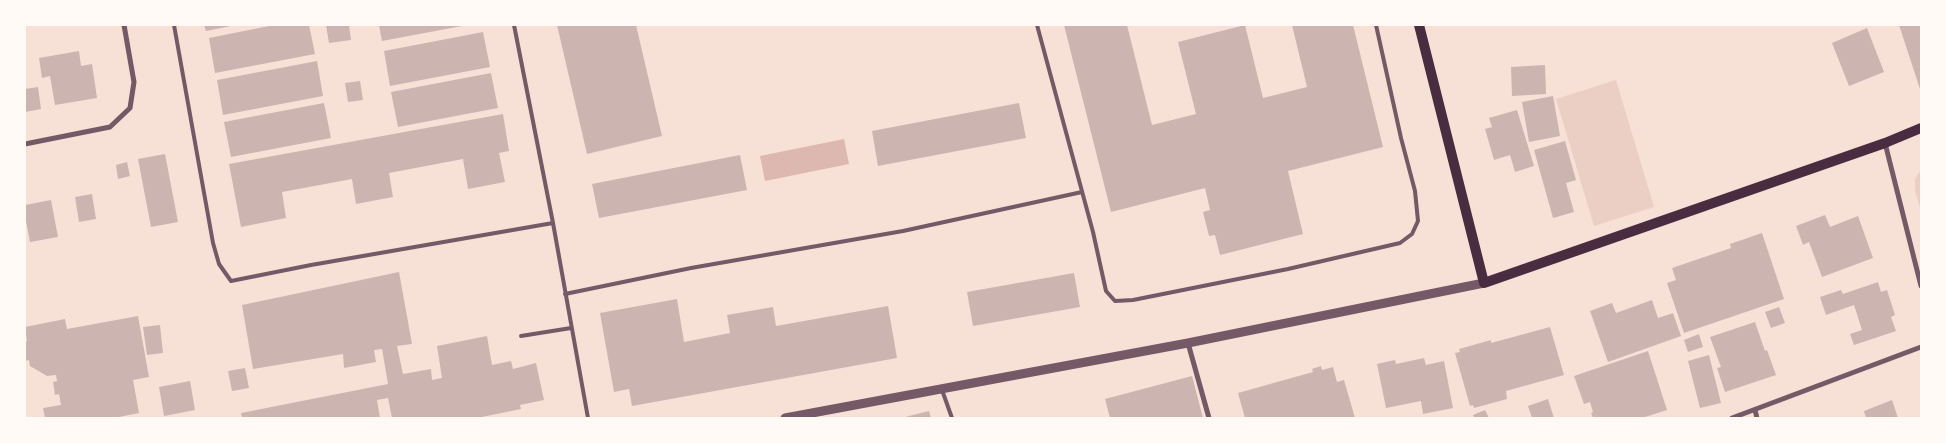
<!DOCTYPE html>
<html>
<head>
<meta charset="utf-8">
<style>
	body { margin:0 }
	#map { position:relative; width:1946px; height:443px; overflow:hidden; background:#f7e1d7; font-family:Inter,sans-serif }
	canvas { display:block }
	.frame { position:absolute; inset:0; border:26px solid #fffaf5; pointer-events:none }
</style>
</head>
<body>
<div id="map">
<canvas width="1946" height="443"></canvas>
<div class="frame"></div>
</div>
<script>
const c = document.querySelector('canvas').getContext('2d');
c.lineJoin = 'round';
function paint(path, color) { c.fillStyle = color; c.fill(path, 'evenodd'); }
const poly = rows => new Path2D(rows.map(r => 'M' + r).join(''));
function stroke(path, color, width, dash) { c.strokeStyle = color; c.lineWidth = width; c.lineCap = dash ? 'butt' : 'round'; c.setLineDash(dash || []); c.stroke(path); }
const green = poly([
	[1616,80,1654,207,1594,226,1556,99],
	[1921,169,1921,211,1915,191,1915,179]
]);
const water = poly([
	[844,139,849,164,765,181,760,156]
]);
const building = poly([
	[204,25,231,25,231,26,206,31],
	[274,25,309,25,315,54,215,73,209,38],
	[326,25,349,25,351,40,329,43],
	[379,25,461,25,462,26,382,41],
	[557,25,636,25,662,136,587,154],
	[1064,25,1127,25,1152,125,1196,114,1178,42,1245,25,1263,98,1307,87,1292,25,1353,25,1383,147,1288,171,1303,234,1220,255,1215,235,1209,236,1203,212,1210,210,1205,188,1111,212],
	[1899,25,1921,25,1921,92],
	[1867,28,1884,72,1849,86,1832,43],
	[483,32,490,67,390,86,384,51],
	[79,51,81,66,92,64,97,98,55,105,50,76,42,78,39,58],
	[317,61,323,96,223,115,217,80],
	[1545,65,1546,94,1512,96,1511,67],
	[491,73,498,108,398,127,391,92],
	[360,81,363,100,348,102,345,83],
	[38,87,41,109,25,112,25,89],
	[1553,96,1560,136,1529,142,1522,102],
	[324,103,331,138,231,157,224,122],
	[1019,103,1026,138,878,166,872,131],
	[1517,110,1534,166,1515,172,1510,155,1494,160,1485,129,1492,127,1489,118],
	[503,114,509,151,499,153,505,182,468,189,463,159,389,173,393,197,356,204,352,179,282,192,286,218,241,227,229,164],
	[1565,141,1576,180,1566,183,1574,212,1553,218,1534,150],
	[165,154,178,222,151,227,138,159],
	[740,155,747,190,599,218,592,184],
	[127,162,130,176,118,179,116,165],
	[92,194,96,219,79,222,75,197],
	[51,200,58,237,30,242,25,216,25,205],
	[1825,215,1830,227,1858,216,1873,258,1822,277,1809,242,1803,245,1796,226],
	[1762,233,1784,299,1684,333,1667,283,1676,280,1672,268,1731,248,1730,244],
	[399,272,412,344,397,346,403,374,431,369,432,380,442,378,437,346,487,336,492,365,511,361,513,369,536,363,544,400,520,405,521,409,477,418,392,418,388,398,377,400,380,418,242,418,241,413,388,384,382,349,374,350,376,362,344,368,343,354,253,369,242,305],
	[1074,273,1080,307,973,326,967,292],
	[1878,282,1881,292,1887,290,1895,315,1891,317,1896,331,1854,345,1850,334,1862,330,1854,305,1826,315,1820,297,1841,290,1843,294],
	[677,299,684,342,730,333,727,315,773,307,776,326,888,306,897,358,632,406,629,389,614,392,600,313],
	[1652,300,1658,318,1673,313,1681,336,1608,362,1590,311,1612,303,1616,313],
	[1779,307,1785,323,1771,328,1765,312],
	[138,316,149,377,133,380,139,413,114,418,45,418,43,408,61,405,59,394,55,395,53,382,57,381,56,375,47,376,30,366,29,360,25,361,25,341,27,341,25,327,65,319,67,329],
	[1755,322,1765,351,1767,350,1776,375,1725,392,1717,368,1721,367,1710,337],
	[160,325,163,353,147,355,143,327],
	[1550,327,1564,375,1506,391,1507,399,1474,408,1473,405,1470,406,1455,353,1460,352,1459,349,1491,340,1491,343],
	[1699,334,1703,347,1688,352,1684,340],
	[1648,351,1667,410,1642,418,1593,418,1591,413,1593,412,1590,402,1584,404,1574,376],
	[1709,355,1721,403,1700,408,1688,361],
	[1424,358,1426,365,1444,361,1453,408,1423,414,1421,401,1386,408,1377,364,1395,360,1396,364],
	[1321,366,1322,370,1333,367,1337,382,1344,380,1355,418,1245,418,1238,393,1313,372,1312,369],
	[245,368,249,388,232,391,228,371],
	[1192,376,1203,418,1110,418,1105,399],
	[190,381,195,410,164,416,159,387],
	[1548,399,1554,418,1532,418,1528,406],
	[1892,400,1898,418,1866,418,1864,411],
	[1485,410,1489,418,1474,418,1473,415],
	[929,411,931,418,905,418,905,417]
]);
const service = poly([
	[174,25,213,243,219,264,231,281,311,265,553,223],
	[514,25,553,223,588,418],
	[1037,25,1093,232,1106,291,1115,301,1133,300,1288,269,1400,243,1412,234,1418,221,1415,191,1401,138,1376,25],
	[565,294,691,268,903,231,1082,192],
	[521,336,571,328],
	[942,390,952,418]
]);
const minor = poly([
	[1885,143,1921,286],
	[25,144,110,127,130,108,134,82,124,25],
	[1188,343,1209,418],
	[1755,410,1757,418],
	[1732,418,1921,347]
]);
const tertiary = poly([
	[785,418,1188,343,1484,283]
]);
const secondary = poly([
	[1419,25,1484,283,1885,143,1921,128]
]);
paint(green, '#ebcfc5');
paint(water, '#dcb8b0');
paint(building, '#ccb4b1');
stroke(service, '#755966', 4);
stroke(minor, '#755966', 5);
stroke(tertiary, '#755966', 9);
stroke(secondary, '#4a2c40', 10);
</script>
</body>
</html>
